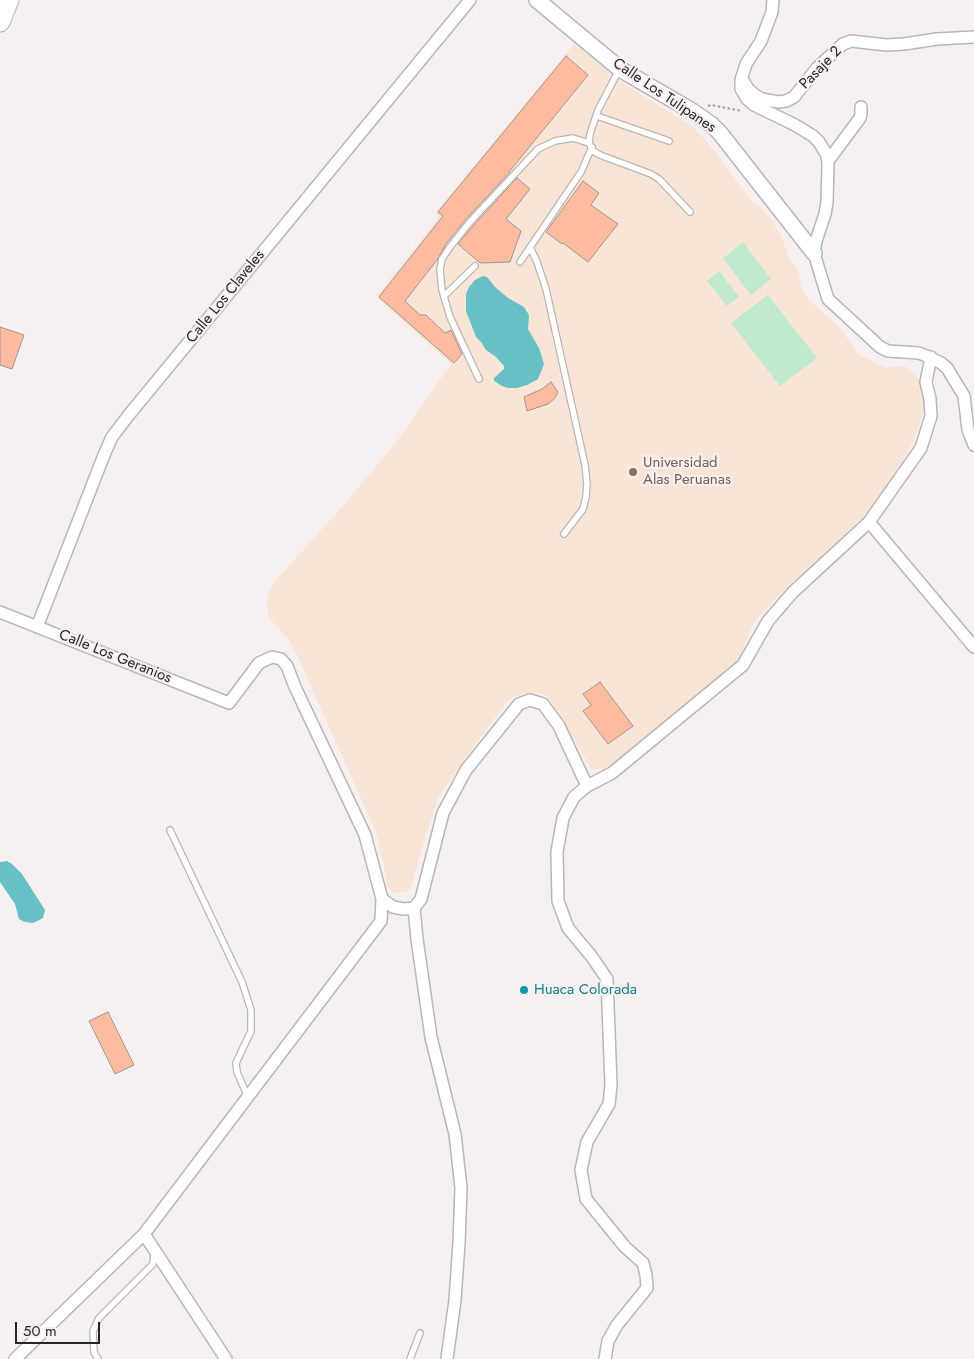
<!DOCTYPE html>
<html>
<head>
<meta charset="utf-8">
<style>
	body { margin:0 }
	#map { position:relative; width:974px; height:1359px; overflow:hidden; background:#f6f1f0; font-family:Jost,sans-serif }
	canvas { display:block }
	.scale { position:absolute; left:15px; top:1322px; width:85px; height:22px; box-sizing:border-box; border:2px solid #272625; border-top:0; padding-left:6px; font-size:15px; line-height:18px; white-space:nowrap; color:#272625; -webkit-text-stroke:4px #f6f1f0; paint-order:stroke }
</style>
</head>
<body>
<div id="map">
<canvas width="974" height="1359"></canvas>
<div class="scale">50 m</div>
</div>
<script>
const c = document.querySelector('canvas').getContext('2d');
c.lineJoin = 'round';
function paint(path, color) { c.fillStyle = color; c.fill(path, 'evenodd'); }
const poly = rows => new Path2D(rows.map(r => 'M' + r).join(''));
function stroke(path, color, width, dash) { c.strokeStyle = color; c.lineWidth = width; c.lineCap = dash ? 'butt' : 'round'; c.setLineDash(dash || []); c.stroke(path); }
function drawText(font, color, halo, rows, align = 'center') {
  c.font = font + ' Jost,sans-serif'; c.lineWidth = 4.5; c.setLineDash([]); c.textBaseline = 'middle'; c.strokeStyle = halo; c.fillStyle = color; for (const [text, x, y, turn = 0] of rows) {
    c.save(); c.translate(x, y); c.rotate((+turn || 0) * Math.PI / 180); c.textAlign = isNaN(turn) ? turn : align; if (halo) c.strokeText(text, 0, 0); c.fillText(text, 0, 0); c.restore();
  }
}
const education = poly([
	[574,44,620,81,693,127,709,144,755,205,761,208,771,220,781,235,790,261,795,265,798,271,803,291,811,302,840,328,859,355,885,368,905,366,916,375,919,379,925,405,924,412,913,442,878,503,789,585,754,622,736,667,656,733,604,769,592,770,559,714,547,696,533,692,513,697,506,703,467,756,438,798,423,845,412,884,410,890,406,892,397,893,392,892,388,888,378,837,297,655,288,639,272,621,268,615,267,600,269,591,276,580,343,506,397,441,451,364,376,297,439,217,435,213]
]);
const green = poly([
	[743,242,771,279,751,295,723,258],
	[719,271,739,297,727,306,707,281],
	[768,295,817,358,780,386,731,323]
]);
const water = poly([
	[483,276,487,277,495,287,508,298,524,307,529,315,528,329,539,348,544,364,538,379,527,385,517,388,508,388,502,386,494,381,494,378,504,369,504,366,496,357,486,350,481,342,476,337,466,311,466,294,469,287,475,280],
	[7,861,12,864,22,874,45,910,43,918,33,923,25,922,19,919,15,904,0,882,0,862]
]);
const building = poly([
	[566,56,588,75,509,172,510,172,465,220,446,244,437,260,405,301,420,315,426,315,445,333,451,330,462,354,454,363,379,297,443,216,438,212,566,56],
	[517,178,530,189,506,219,521,231,510,262,480,263,458,244,473,226,517,178],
	[583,181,599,193,591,205,618,224,588,262,563,243,562,244,546,232,583,181],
	[0,327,24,335,12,369,0,365,0,327],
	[551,382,558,392,555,398,548,404,527,411,524,397,542,389,551,382],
	[600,682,633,726,608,744,583,711,591,705,583,694,600,682],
	[108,1012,134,1065,115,1074,89,1021,108,1012]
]);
const path = poly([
	[708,106,711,105,742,111]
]);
const service = poly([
	[619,70,598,110,590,134,589,143,593,151,600,155,651,174,659,179,690,212],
	[597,116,669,141],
	[530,247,537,262,546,289,585,465,587,484,586,497,583,509,564,534],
	[520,262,581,172,592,147],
	[444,296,475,266],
	[479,379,450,317,442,290,440,269,442,259,450,247,469,223,538,149,555,141,573,138,589,143],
	[170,830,242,982,251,1010,251,1031,236,1063,237,1072,248,1097],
	[98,1359,94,1352,93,1331,99,1318,153,1264,154,1252],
	[410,1359,420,1333]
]);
const minor = poly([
	[773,0,772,12,761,41,746,64,741,80,741,89,747,99,754,105,795,125,813,136,819,142,827,155,828,164,827,202,825,214,816,241,814,253,828,299,880,347,888,351,919,353,924,355,941,363,947,368,964,396,968,430,974,445],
	[744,82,748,89,755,95,762,99,778,102,786,101,794,97,817,68,843,44,851,41,887,45,904,44,937,39,974,37],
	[828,161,860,118,861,114,861,107],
	[869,522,974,647],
	[0,612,229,703,259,663,272,657,281,659,287,666,295,687,365,835,382,899,393,907,404,909,414,908,421,899,443,813,466,770,519,704,530,700,543,704,559,726,587,786],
	[37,627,104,455,112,437,128,416,470,0],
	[414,908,417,939,431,1037,455,1134,461,1188,459,1243,455,1300,447,1359],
	[144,1234,226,1359],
	[15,1359,144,1234,381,921,382,899],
	[605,1359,608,1341,617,1325,647,1288,646,1275,643,1263,625,1247,586,1199,581,1170,587,1142,609,1104,611,1085,607,979,592,957,568,928,558,901,557,852,563,818,574,797,587,786,612,773,743,665,768,621,793,592,869,522,921,448,931,416,930,399,926,382,931,357]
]);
const tertiary = poly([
	[537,0,620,69,692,111,712,125,720,133,814,253]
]);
const primary = poly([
	[0,22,9,0]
]);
const markers = [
	[633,472,5,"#8d6e63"],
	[524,990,5,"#0f9aa8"]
];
const streetNames = [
	["Pasaje 2",821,68,-46],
	["Calle Los Tulipanes",664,96,34],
	["Calle Los Claveles",226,297,-51],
	["Calle Los Geranios",115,657,22]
];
const educationNames = [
	["Universidad",643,463],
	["Alas Peruanas",643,480]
];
const cultureNames = [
	["Huaca Colorada",534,990]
];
paint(education, '#f8e5d5');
paint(green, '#c0ead0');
paint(water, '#65c1c6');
paint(building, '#ffbb9f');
stroke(building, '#9b9795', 1);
stroke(service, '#bbb6b5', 8);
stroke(minor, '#bbb6b5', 14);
stroke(tertiary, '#bbb6b5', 18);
stroke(primary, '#bbb6b5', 21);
stroke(path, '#a3a09f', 2, [2.5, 2.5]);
stroke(service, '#fff', 5.5);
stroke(minor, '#fff', 11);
stroke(tertiary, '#fff', 15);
stroke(primary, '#fff', 19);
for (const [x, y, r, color] of markers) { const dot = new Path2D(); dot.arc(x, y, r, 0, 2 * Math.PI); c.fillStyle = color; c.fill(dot); stroke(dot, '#f6f1f0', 2); }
drawText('15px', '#272625', '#f6f1f0', streetNames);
drawText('15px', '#785e54', '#f6f1f0', educationNames, 'left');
drawText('15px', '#0d838f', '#f6f1f0', cultureNames, 'left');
</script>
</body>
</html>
